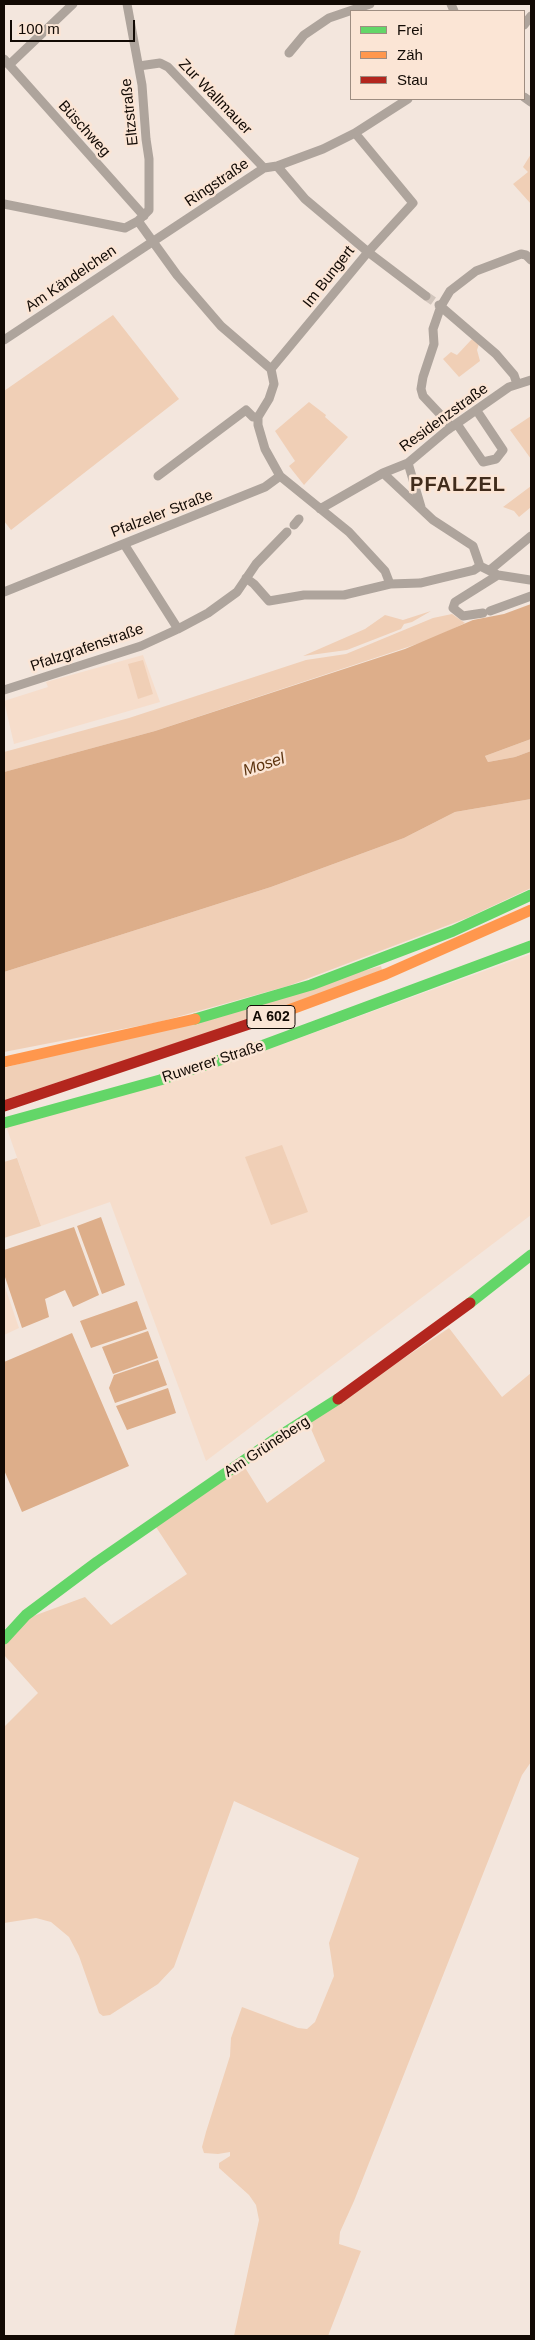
<!DOCTYPE html>
<html>
<head>
<meta charset="utf-8">
<style>
	body { margin:0 }
	#map { position:relative; width:535px; height:2340px; overflow:hidden; background:#f3e6dd; font-family:Arial,sans-serif }
	canvas { display:block }
	.frame { position:absolute; inset:0; border:5px solid #120a04; pointer-events:none }
	.legend { position:absolute; left:350px; top:10px; width:175px; height:90px; box-sizing:border-box; background:#fbe5d5; border:1px solid #9e8d81; margin:0; padding:6px 9px; list-style:none; font-size:15px; color:#120a04 }
	.legend li { display:flex; align-items:center; gap:10px; height:25px }
	.legend b { width:25px; border:1px solid #9e8d81 }
	.scale { position:absolute; left:10px; top:20px; width:125px; height:22px; box-sizing:border-box; border:2px solid #120a04; border-top:0; padding-left:6px; font-size:15px; line-height:18px; white-space:nowrap; color:#120a04; -webkit-text-stroke:4px #fbe5d5; paint-order:stroke }
</style>
</head>
<body>
<div id="map">
<canvas width="535" height="2340"></canvas>
<div class="frame"></div>
<ul class="legend">
<li><b style="height:6px;background:#63d668"></b>Frei</li>
<li><b style="height:6px;background:#ff974d"></b>Zäh</li>
<li><b style="height:6px;background:#b3261e"></b>Stau</li>
</ul>
<div class="scale">100 m</div>
</div>
<script>
const c = document.querySelector('canvas').getContext('2d');
c.lineJoin = 'round';
function paint(path, color) { c.fillStyle = color; c.fill(path, 'evenodd'); }
const poly = rows => new Path2D(rows.map(r => 'M' + r).join(''));
function stroke(path, color, width, dash) { c.strokeStyle = color; c.lineWidth = width; c.lineCap = dash ? 'butt' : 'round'; c.setLineDash(dash || []); c.stroke(path); }
function drawText(font, color, halo, rows, align = 'center') {
  c.font = font + ' Arial,sans-serif'; c.lineWidth = 5; c.setLineDash([]); c.textBaseline = 'middle'; c.strokeStyle = halo; c.fillStyle = color; for (const [text, x, y, turn = 0] of rows) {
    c.save(); c.translate(x, y); c.rotate((+turn || 0) * Math.PI / 180); c.textAlign = isNaN(turn) ? turn : align; if (halo) c.strokeText(text, 0, 0); c.fillText(text, 0, 0); c.restore();
  }
}
const built = poly([
	[143,655,160,702,14,744,4,701,48,687,46,682],
	[531,954,531,1215,206,1461,110,1202,41,1226,6,1126,247,1057],
	[4,1284,19,1328,4,1335]
]);
const green = poly([
	[531,154,531,204,513,184,528,172,523,167],
	[113,315,179,399,11,530,4,521,4,391],
	[472,339,479,344,477,350,480,361,459,377,443,359,451,352,457,355],
	[309,402,326,415,325,417,348,437,304,485,289,466,295,461,275,431],
	[531,416,531,459,510,430],
	[531,486,531,507,519,517,514,511,503,507],
	[431,611,412,622,404,624,401,629,347,650,303,656,365,629,385,615,403,620],
	[452,614,465,623,432,639,155,731,4,772,4,752,129,718,306,660,346,654,433,618],
	[143,660,153,694,138,699,128,664],
	[531,739,531,751,515,757,488,762,485,756],
	[531,799,531,888,467,918,288,986,159,1022,4,1052,4,972,271,887,404,838,455,812],
	[381,966,382,970,283,1008,4,1100,4,1068],
	[282,1145,308,1212,271,1225,245,1157],
	[17,1158,41,1226,4,1238,4,1162],
	[449,1328,502,1397,531,1373,531,1762,522,1775,354,2201,340,2232,339,2244,361,2251,328,2336,234,2336,259,2220,256,2205,249,2195,219,2168,219,2163,230,2156,230,2152,218,2154,204,2153,202,2147,206,2132,230,2056,231,2038,242,2007,298,2028,307,2029,315,2022,334,1976,329,1943,359,1858,234,1801,174,1967,158,1984,110,2015,103,2016,99,2013,79,1956,69,1937,51,1922,36,1918,4,1923,4,1727,38,1693,4,1655,4,1644,28,1618,85,1597,111,1625,187,1574,156,1527,244,1466,267,1503,325,1461,308,1422]
]);
const water = poly([
	[531,604,531,739,485,756,488,762,515,757,531,751,531,799,455,812,404,838,271,887,4,972,4,772,155,731,405,649,473,620,504,614],
	[101,1217,125,1285,102,1294,77,1226],
	[74,1227,99,1295,73,1307,65,1290,45,1299,49,1317,22,1328,4,1274,4,1250],
	[137,1301,147,1329,91,1348,80,1321],
	[148,1331,158,1358,113,1374,102,1347],
	[72,1333,129,1466,22,1512,4,1470,4,1362],
	[158,1360,167,1385,115,1403,109,1388,114,1375],
	[168,1388,176,1413,127,1430,116,1406]
]);
const streetTunnel = poly([
	[426,296,439,305]
]);
const street = poly([
	[451,4,454,11],
	[524,25,531,16],
	[289,53,304,35,329,18,370,4],
	[4,59,144,216],
	[9,65,73,4],
	[139,66,160,63,168,67,264,168],
	[524,97,531,102],
	[277,166,305,199,368,252,426,296],
	[4,204,125,228,138,221,149,210,149,159,146,139,142,85,127,4],
	[138,221,177,275,221,326,271,369,274,384,269,399,258,417,258,425,265,449,280,476,349,532,385,571,390,584,420,583,474,570,480,566,498,575],
	[439,305,496,354,514,375,517,384],
	[4,340,264,168,277,166,323,149,355,133,408,99],
	[271,369,368,252,413,203,355,133],
	[457,424,483,462,496,459,503,450,477,411],
	[452,427,423,396,421,389,423,377,434,344,433,329,441,306,450,291,476,271,521,254,526,255,531,260],
	[408,463,421,507],
	[383,473,433,520,473,546,480,566],
	[158,476,246,410,253,417,258,417],
	[320,509,383,473,408,463,446,431,509,387,531,380],
	[294,525,299,519],
	[124,544,178,629,208,613,237,592,256,564,287,532],
	[490,570,531,536],
	[246,578,254,584,269,601,304,595,344,595,390,584],
	[4,592,265,487,280,476],
	[490,611,531,596],
	[483,613,463,616,453,608,455,602,498,575,530,580],
	[4,690,141,646,178,629]
]);
const fast = poly([
	[195,1019,311,985,453,931,531,895],
	[4,1123,160,1080,256,1048,531,946],
	[470,1303,531,1255],
	[4,1639,26,1615,97,1562,275,1439,338,1399]
]);
const slow = poly([
	[270,1017,386,974,531,910],
	[4,1062,195,1019]
]);
const jam = poly([
	[4,1106,270,1017],
	[338,1399,470,1303]
]);
const shields = [
	[271,1017,48]
];
const shieldNames = [
	["A 602",271,1017]
];
const streetNames = [
	["Zur Wallmauer",215,97,46],
	["Eltzstraße",130,112,-96],
	["Büschweg",84,129,48],
	["Ringstraße",217,183,-34],
	["Im Bungert",329,277,-52],
	["Am Kändelchen",71,279,-34],
	["Residenzstraße",444,418,-36],
	["Pfalzeler Straße",162,514,-21],
	["Pfalzgrafenstraße",87,648,-19],
	["Ruwerer Straße",213,1062,-18],
	["Am Grüneberg",267,1447,-33]
];
const waterNames = [
	["Mosel",264,765,-18]
];
const districtNames = [
	["PFALZEL",458,485]
];
paint(built, '#f6ddcb');
paint(green, '#f0cfb6');
paint(water, '#ddae8a');
stroke(streetTunnel, '#d1c5bc', 9, [9, 4.5]);
stroke(street, '#aea49c', 9);
stroke(fast, '#63d668', 11);
stroke(slow, '#ff974d', 11);
stroke(jam, '#b3261e', 11);
for (const [x, y, w] of shields) { const box = new Path2D(); box.roundRect(x - w / 2, y - 11.5, w, 23, 4); c.fillStyle = '#fbe5d5'; c.fill(box); stroke(box, '#120a04', 1); }
drawText('bold 14px', '#120a04', null, shieldNames);
drawText('15px', '#120a04', '#fbe5d5', streetNames);
drawText('italic 16px', '#5d340f', '#fbe5d5', waterNames);
c.letterSpacing = '1px';
drawText('bold 20px', '#412c1c', '#fbe5d5', districtNames);
c.letterSpacing = '0px';
</script>
</body>
</html>
